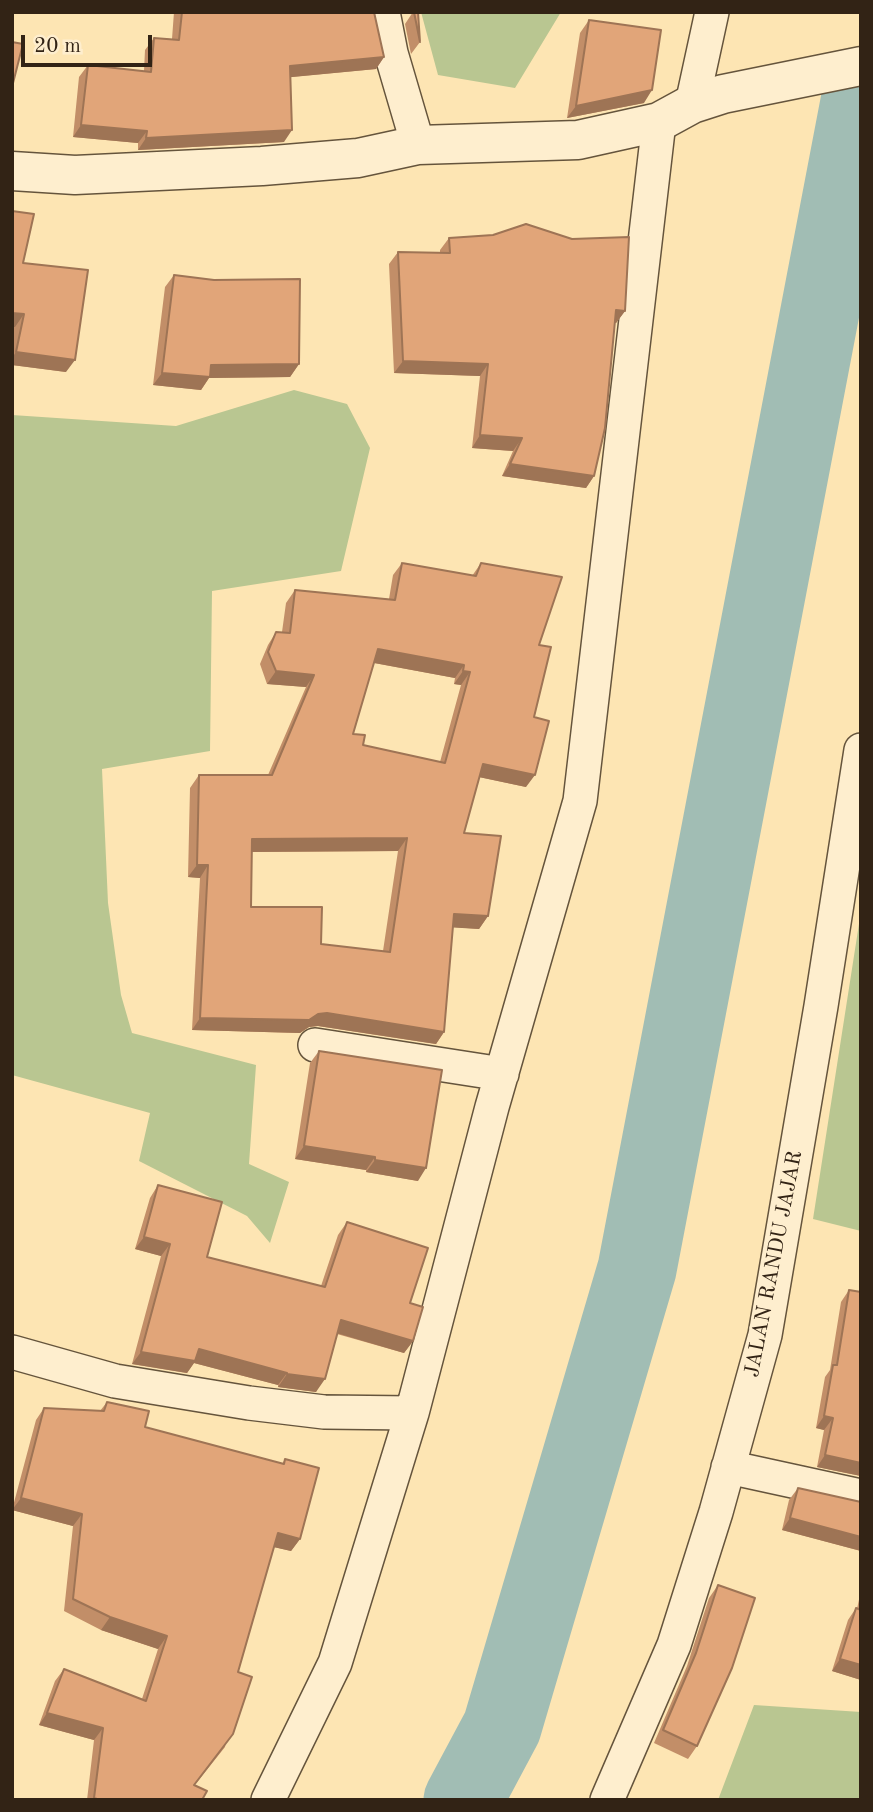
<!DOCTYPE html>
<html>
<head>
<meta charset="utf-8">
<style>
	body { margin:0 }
	#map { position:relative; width:873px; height:1812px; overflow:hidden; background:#fde5b3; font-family:"Old Standard TT",serif }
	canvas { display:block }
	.frame { position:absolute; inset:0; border:14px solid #322315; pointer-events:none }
	.scale { position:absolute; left:21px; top:35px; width:131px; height:32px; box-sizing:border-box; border:4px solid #322315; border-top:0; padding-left:9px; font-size:21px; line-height:24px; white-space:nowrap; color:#322315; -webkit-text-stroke:5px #feeece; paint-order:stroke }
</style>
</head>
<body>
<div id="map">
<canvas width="873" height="1812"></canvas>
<div class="frame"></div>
<div class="scale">20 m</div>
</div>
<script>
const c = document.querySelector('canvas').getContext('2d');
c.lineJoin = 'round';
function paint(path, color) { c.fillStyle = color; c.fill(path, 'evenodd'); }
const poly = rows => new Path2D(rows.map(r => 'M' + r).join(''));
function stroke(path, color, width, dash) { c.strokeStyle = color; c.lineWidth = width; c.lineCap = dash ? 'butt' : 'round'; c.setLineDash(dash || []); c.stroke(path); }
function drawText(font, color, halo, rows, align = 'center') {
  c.font = font + ' "Old Standard TT",serif'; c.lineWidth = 5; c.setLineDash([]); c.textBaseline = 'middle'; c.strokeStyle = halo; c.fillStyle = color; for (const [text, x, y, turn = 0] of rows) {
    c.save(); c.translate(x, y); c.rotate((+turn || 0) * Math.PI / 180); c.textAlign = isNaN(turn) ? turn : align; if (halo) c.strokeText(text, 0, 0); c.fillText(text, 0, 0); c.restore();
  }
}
const green = poly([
	[421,12,561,12,515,88,438,75],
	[294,390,347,404,370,448,341,571,212,591,210,751,102,769,108,903,121,995,132,1033,256,1065,249,1164,289,1182,270,1243,247,1216,139,1161,150,1113,12,1075,12,415,176,426],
	[861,911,861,1231,813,1219],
	[754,1705,861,1712,861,1800,718,1800]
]);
const river = poly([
	[463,1800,502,1727,637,1269,861,97]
]);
const minor = poly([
	[383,12,391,53,418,145],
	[692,104,712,12],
	[315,1045,502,1074],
	[12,1352,115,1381,249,1403,324,1412,412,1413],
	[728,1467,861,1496],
	[268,1800,335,1663,412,1413,492,1107,580,801,659,122],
	[607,1800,674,1645,716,1512,765,1335,821,1006,861,750]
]);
const tertiary = poly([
	[12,171,75,175,262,166,358,158,418,145,578,140,659,122,692,104,723,94,861,66]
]);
const wall = poly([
	[174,12,374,12,384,57,376,69,291,77,284,142,138,150,138,143,73,137,79,77,88,65,144,71,145,50,154,38,172,39],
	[413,12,418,12,420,42,411,54,405,24],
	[589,20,644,103,567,118,580,33],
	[449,238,625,311,616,323,615,323,594,476,586,488,502,476,513,451,472,448,480,376,394,373,389,264,398,252,440,253,440,250],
	[23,263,66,372,12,365,12,341],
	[174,275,299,364,290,377,209,378,201,390,153,385,165,287],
	[402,563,472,576,481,563,539,645,534,717,526,787,479,777,464,833,488,916,479,929,453,927,444,1032,436,1044,318,1026,309,1027,300,1033,192,1030,200,878,188,877,190,788,199,775,268,775,306,687,267,684,260,664,268,645,276,632,282,632,286,603,295,590,389,599,393,575],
	[374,663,455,678,454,684,461,685,440,762,363,745,353,734],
	[398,851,383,951,321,944,251,907,252,852],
	[319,1051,418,1181,366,1172,366,1170,295,1159,310,1063],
	[158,1185,207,1257,321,1286,338,1235,347,1222,410,1303,413,1341,404,1353,337,1334,316,1392,278,1387,278,1385,194,1363,187,1373,132,1364,161,1256,135,1249,150,1198],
	[849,1290,861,1292,861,1476,817,1467,824,1430,816,1428,825,1377,830,1370,841,1302],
	[107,1402,145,1427,282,1464,285,1459,300,1539,291,1551,274,1547,238,1672,225,1747,194,1786,202,1800,87,1800,94,1740,39,1725,55,1681,64,1669,142,1699,158,1649,101,1630,64,1611,73,1526,12,1510,36,1420,44,1408,100,1411],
	[798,1488,861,1502,861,1551,782,1530,789,1500],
	[718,1585,697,1746,688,1759,654,1743,687,1666,709,1598],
	[861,1590,861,1680,832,1671,848,1620,856,1608,857,1609]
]);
const shadedWall = poly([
	[384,57,376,69,282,78,290,66],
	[652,90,644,103,567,118,576,106],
	[81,125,147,131,138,143,73,137],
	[292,130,284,142,138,150,146,138],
	[616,310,625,311,616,323,608,322],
	[12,313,24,314,15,327,12,327],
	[16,352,75,360,66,372,12,365,12,358],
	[403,361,488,364,480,376,394,373],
	[299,364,290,377,209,378,201,390,153,385,162,373,211,365],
	[480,435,522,438,513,451,472,448],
	[510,464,594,476,586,488,502,476],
	[378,649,464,665,455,678,369,662],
	[276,671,314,675,306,687,267,684],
	[463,671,470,672,461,685,454,684],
	[483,764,535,775,526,787,474,776],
	[407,838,398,851,244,852,252,839],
	[197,865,208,865,200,878,188,877],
	[454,914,488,916,479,929,445,927],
	[327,1013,444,1032,436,1044,318,1026,309,1027,300,1033,192,1030,200,1018],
	[304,1146,375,1157,366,1170,295,1159],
	[375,1160,426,1168,418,1181,366,1172],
	[144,1237,170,1244,161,1256,135,1249],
	[341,1320,413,1341,404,1353,333,1332],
	[199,1349,287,1373,278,1385,194,1363,187,1373,132,1364,141,1352],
	[287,1374,325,1379,316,1392,278,1387],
	[824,1416,833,1418,824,1430,816,1428],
	[825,1455,861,1463,861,1476,817,1467],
	[21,1498,82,1514,73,1526,12,1510],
	[790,1518,861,1537,861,1551,782,1530],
	[278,1533,300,1539,291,1551,269,1546],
	[110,1617,167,1636,158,1649,101,1630],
	[840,1659,861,1665,861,1680,832,1671],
	[47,1713,103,1728,94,1740,39,1725]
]);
const building = poly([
	[182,12,374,12,384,57,290,66,292,130,146,138,147,131,81,125,88,65,151,72,154,38,179,40,182,12],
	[414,12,418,12,420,42,414,12],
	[589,20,661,30,652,90,576,106,589,20],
	[12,42,23,44,12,87,12,42],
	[12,211,34,214,23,263,88,270,75,360,16,352,24,314,12,313,12,211],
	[526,224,572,239,629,237,625,311,616,310,605,428,594,476,510,464,522,438,480,435,488,364,403,361,398,252,450,253,449,238,493,235,526,224],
	[174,275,214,280,300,279,299,364,211,365,210,377,162,373,174,275],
	[402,563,476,576,481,563,562,577,539,645,551,647,534,717,549,721,535,775,483,764,464,833,501,836,488,916,454,914,444,1032,327,1013,318,1014,309,1020,200,1018,208,865,197,865,199,775,272,775,314,675,276,671,268,652,276,632,290,633,295,590,395,600,402,563],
	[378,649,464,665,463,671,470,672,445,763,363,745,365,735,353,734,378,649],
	[407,838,390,952,321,944,322,907,251,907,252,839,407,838],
	[319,1051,442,1070,426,1168,375,1160,375,1157,304,1146,319,1051],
	[158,1185,222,1202,207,1257,325,1287,347,1222,428,1248,410,1303,423,1307,413,1341,341,1320,325,1379,287,1374,287,1373,199,1349,195,1361,141,1352,170,1244,144,1237,158,1185],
	[849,1290,861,1292,861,1463,825,1455,833,1418,824,1416,833,1365,837,1365,849,1290],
	[107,1402,149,1411,145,1427,284,1464,285,1459,319,1468,300,1539,278,1533,238,1672,252,1677,233,1734,194,1785,207,1791,202,1800,100,1800,94,1798,103,1728,47,1713,64,1669,146,1701,167,1636,110,1617,73,1599,82,1514,21,1498,44,1408,104,1411,107,1402],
	[798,1488,861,1502,861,1537,790,1518,798,1488],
	[718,1585,755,1598,732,1668,697,1746,663,1730,696,1653,718,1585],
	[856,1608,861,1610,861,1665,840,1659,856,1608]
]);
const streetNames = [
	["JALAN RANDU JAJAR",774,1264,-79]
];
paint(green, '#b9c691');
stroke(river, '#a1bdb4', 79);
stroke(minor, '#65543c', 36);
stroke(tertiary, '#65543c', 41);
stroke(minor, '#feeece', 33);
stroke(tertiary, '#feeece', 38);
paint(wall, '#c28e68');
paint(shadedWall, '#9e7455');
paint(building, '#e1a579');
stroke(building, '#9e7455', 2);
drawText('21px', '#322315', '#feeece', streetNames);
</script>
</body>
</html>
